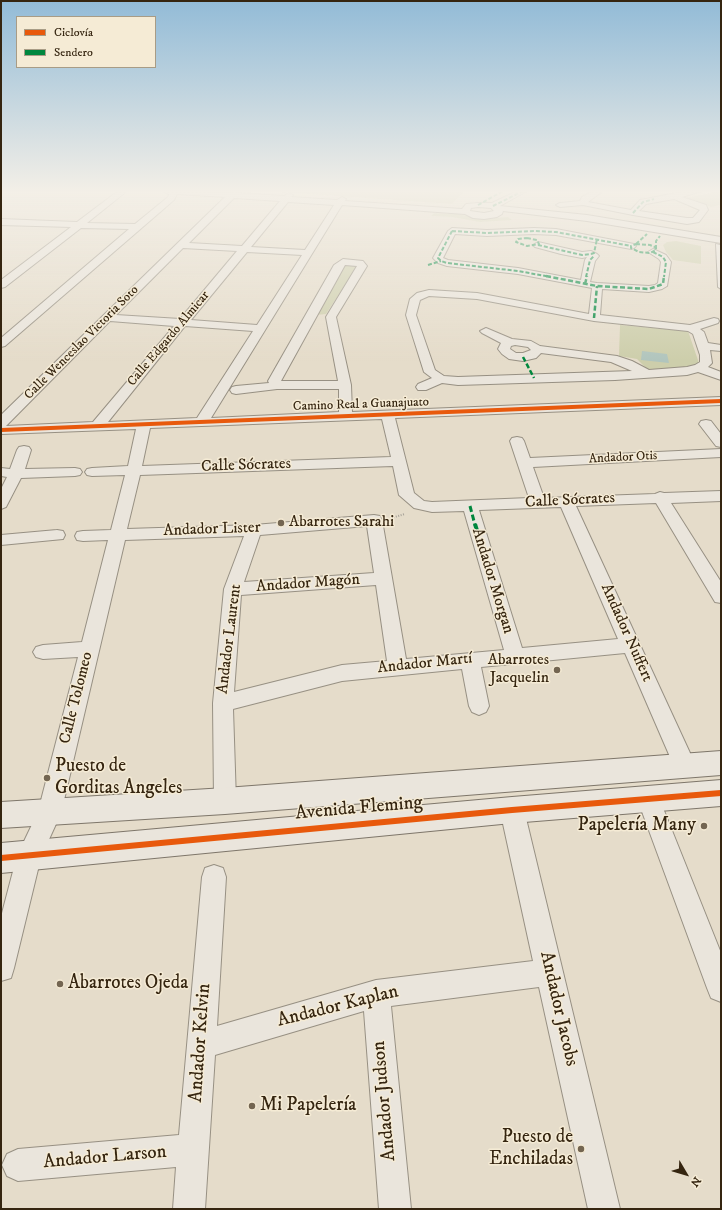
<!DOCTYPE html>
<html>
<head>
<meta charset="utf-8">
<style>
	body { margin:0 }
	#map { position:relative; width:722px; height:1210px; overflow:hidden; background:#e5dcca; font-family:"IM FELL DW Pica",serif }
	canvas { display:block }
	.frame { position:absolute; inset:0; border:2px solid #352510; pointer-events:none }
	.legend { position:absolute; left:16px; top:16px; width:140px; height:52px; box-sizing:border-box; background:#f5ebd5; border:1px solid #a89c86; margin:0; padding:5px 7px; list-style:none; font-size:12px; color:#352510 }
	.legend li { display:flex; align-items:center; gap:8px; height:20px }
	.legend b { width:20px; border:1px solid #a89c86 }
	.north { position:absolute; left:666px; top:1154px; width:40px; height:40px; -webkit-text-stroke:3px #f5ebd5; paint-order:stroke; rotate:128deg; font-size:11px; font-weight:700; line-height:16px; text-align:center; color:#352510 }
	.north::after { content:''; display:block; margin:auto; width:14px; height:18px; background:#352510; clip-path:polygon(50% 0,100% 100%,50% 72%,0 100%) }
</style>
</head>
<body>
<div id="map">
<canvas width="722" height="1210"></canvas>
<div class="frame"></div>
<ul class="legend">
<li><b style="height:5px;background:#e8590c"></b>Ciclovía</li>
<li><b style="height:5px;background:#00873e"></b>Sendero</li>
</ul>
<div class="north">N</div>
</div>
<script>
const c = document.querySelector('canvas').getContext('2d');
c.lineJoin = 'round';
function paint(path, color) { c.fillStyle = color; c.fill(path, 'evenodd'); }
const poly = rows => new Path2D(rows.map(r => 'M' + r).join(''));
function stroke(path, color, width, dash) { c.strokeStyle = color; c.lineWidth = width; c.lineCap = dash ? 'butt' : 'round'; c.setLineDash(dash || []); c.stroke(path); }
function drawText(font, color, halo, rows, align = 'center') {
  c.font = font + ' "IM FELL DW Pica",serif'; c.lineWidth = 3; c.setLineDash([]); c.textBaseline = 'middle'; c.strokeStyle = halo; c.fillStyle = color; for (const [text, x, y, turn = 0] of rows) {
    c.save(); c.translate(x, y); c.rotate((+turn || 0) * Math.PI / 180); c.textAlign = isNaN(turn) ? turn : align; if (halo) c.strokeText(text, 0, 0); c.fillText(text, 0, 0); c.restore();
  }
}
const green = poly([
	[266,191,465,191,452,204],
	[721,191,721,205,711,207,685,198],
	[434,213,459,214,480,219,508,217,512,220,480,222,452,217,431,216],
	[676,241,701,246,701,264,673,260,666,252,663,245,667,242],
	[342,265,358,265,326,314,316,315],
	[620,325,688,331,700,366,650,372,637,359,619,356]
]);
const water = poly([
	[642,351,667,354,669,363,641,360]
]);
const path = poly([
	[391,518,405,514]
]);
const lane = poly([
	[716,244,720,245,721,289,718,287,716,244]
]);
const street = poly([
	[118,191,127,191,87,223,135,224,168,197,171,191,230,193,240,191,238,193,284,196,289,193,293,195,291,197,337,200,342,197,346,199,345,201,462,209,466,204,478,203,492,203,517,191,527,191,500,206,587,215,721,237,721,243,587,221,503,211,502,214,497,217,484,219,473,218,465,214,342,205,211,418,339,412,339,389,277,389,236,394,232,393,230,390,232,387,236,386,269,383,268,381,334,265,343,259,363,261,367,266,336,317,351,385,352,412,721,397,721,405,395,418,414,493,424,501,432,502,529,498,510,441,512,438,517,437,522,438,524,441,530,458,721,449,721,457,533,467,544,498,655,494,660,492,664,493,721,491,721,501,671,503,721,582,721,603,715,602,656,503,576,506,696,766,693,773,685,776,677,773,625,653,481,667,489,706,486,712,479,715,472,712,469,706,462,669,342,681,233,709,236,801,233,808,225,812,217,808,214,801,213,703,224,589,244,536,125,540,61,813,41,857,14,968,11,978,1,981,1,917,17,856,38,812,78,657,43,659,36,657,33,652,36,647,43,645,82,642,108,540,83,541,77,540,75,536,77,532,83,531,111,530,125,475,92,476,87,475,85,472,87,469,92,468,128,466,136,429,1,434,1,415,225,197,177,194,174,200,5,346,1,347,1,338,129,229,81,228,5,287,1,288,1,280,71,227,1,225,1,219,77,222,118,191],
	[234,198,280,201,242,246,189,243,234,198],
	[288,202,334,205,305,250,251,247,288,202],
	[478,207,491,208,494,211,484,213,470,211,471,208,478,207],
	[183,248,237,251,180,319,116,315,183,248],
	[247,252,302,255,257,325,191,320,247,252],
	[345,265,357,266,326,317,338,381,281,381,345,265],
	[110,321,174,326,93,422,6,426,110,321],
	[185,326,253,331,197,418,108,422,185,326],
	[382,419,391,457,142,466,150,428,382,419],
	[393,466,399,495,414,508,432,512,464,511,504,650,406,659,382,520,380,516,374,515,254,525,127,529,140,475,393,466],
	[561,507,618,639,522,648,479,510,561,507],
	[367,526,374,573,244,582,260,535,367,526],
	[376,585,387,661,342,665,234,692,241,595,376,585],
	[593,191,603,191,588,202,631,210,640,200,687,191,702,191,682,197,706,205,708,210,699,222,687,224,633,215,583,205,560,207,556,205,560,203,580,201,582,197,593,191],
	[674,199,700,210,693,218,687,218,639,211,646,204,674,199],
	[452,228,487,230,534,228,556,229,634,244,636,246,634,248,631,249,556,235,534,234,487,236,455,234,443,258,448,260,518,268,581,280,585,260,587,257,582,258,561,254,535,247,533,245,538,242,582,252,591,251,597,254,599,256,595,261,590,282,597,283,649,286,655,285,658,283,661,262,659,259,648,252,653,249,666,255,671,262,667,286,662,289,649,292,602,289,600,315,690,325,714,318,718,319,719,321,718,323,700,329,704,332,708,343,721,345,721,351,710,350,712,363,708,367,721,372,721,380,698,372,687,375,615,380,458,385,442,383,426,390,418,390,416,387,418,384,432,378,424,372,406,315,410,299,417,293,429,290,477,293,589,314,592,288,518,274,447,266,438,263,433,258,448,231,452,228],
	[429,296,477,299,594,321,688,331,693,334,700,355,700,362,695,365,687,367,649,370,632,361,617,356,540,346,531,341,512,339,486,328,480,331,482,333,501,343,498,349,502,354,509,359,523,361,536,358,541,353,611,362,632,371,458,377,444,376,435,370,416,315,420,300,429,296],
	[515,345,528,347,531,350,523,353,516,353,510,349,511,346,515,345],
	[706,420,711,421,721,434,721,447,716,446,699,424,701,421,706,420],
	[24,446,29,447,31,450,25,469,75,468,80,469,82,472,80,475,75,476,21,478,6,507,1,509,1,489,7,477,1,476,1,468,10,469,17,450,19,447,24,446],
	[57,530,63,531,65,535,63,539,1,545,1,535,57,530],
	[648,787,656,791,659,798,721,953,721,1002,711,998,707,988,637,798,640,791,648,787],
	[512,799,520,802,524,810,620,1209,588,1209,539,987,391,1006,411,1209,379,1209,364,1011,215,1055,205,1209,173,1209,176,1167,18,1181,7,1176,2,1165,7,1154,18,1149,179,1135,202,877,205,868,214,865,223,868,226,877,217,1026,376,980,533,961,500,810,504,802,512,799]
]);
const secondary = poly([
	[163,191,180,191,175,194,168,194,163,191],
	[721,751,721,775,225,814,1,828,1,802,225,788,721,751],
	[721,780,721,806,512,823,1,873,1,843,512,797,721,780]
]);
const quietFar3 = poly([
	[478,205,503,191],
	[493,206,523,191],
	[633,213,643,202,654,199],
	[452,231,438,258,441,261,447,263,518,271,551,277],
	[452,231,487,233,534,231,556,232,631,246],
	[527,238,537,240,539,244,527,246,516,242,518,239,527,238],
	[636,244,650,245,655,247,656,250,650,253,639,252,631,248,631,246,636,244],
	[636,244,647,234],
	[538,245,582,255,591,254],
	[656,249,656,241,660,236],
	[653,252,663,257,666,262,664,277],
	[591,254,594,253,597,239],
	[428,265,441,261],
	[586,277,590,260,594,256]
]);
const quietFar2 = poly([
	[546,276,597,286,649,289,663,284,664,276],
	[585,284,587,276],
	[594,318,597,286],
	[523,357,534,378]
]);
const quietFar1 = poly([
	[470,506,475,525]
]);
const quiet = poly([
	[475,524,478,534]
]);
const cyclewayFar1 = poly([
	[1,430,721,401]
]);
const cycleway = poly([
	[1,858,512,810,721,793]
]);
const markers = [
	[281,523,4,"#736551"],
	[557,670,4,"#736551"],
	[47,778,4,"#736551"],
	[704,826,4,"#736551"],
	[60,984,4,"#736551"],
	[252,1106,4,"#736551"],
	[581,1149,4,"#736551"]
];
const farStreetnames = [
	["Calle Edgardo Almicar",169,339,-50],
	["Calle Wenceslao Victoria Soto",82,343,-45],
	["Camino Real a Guanajuato",361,405,-2],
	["Andador Otis",623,458,-3]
];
const streetNames = [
	["Calle Sócrates",246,466,-2],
	["Calle Sócrates",570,501,-3],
	["Andador Lister",212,530,-2],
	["Andador Morgan",492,581,73],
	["Andador Magón",308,584,-4],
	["Andador Nuffert",626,633,66],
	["Andador Laurent",230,639,-83],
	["Andador Martí",425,664,-6],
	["Calle Tolomeo",77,698,-76]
];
const poiNames = [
	["Abarrotes Sarahi",289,523],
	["Abarrotes",549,661,"right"],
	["Jacquelin",549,679,"right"]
];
const nearPoinames = [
	["Puesto de",55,767],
	["Gorditas Angeles",55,789],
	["Papelería Many",696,826,"right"],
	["Abarrotes Ojeda",68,984],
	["Mi Papelería",260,1106],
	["Puesto de",573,1138,"right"],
	["Enchiladas",573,1160,"right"]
];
const nearStreetnames = [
	["Avenida Fleming",359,809,-5],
	["Andador Kaplan",338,1007,-14],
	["Andador Jacobs",558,1009,77],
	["Andador Kelvin",201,1043,-86],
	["Andador Judson",385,1101,-95],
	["Andador Larson",105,1158,-5]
];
paint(green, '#cdceab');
paint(water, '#b1c5bd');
stroke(lane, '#979083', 2);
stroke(street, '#979083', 2);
stroke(secondary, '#7e766a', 2);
stroke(path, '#a8a39a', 2, [1, 1.5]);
paint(lane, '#eae5dc');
paint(street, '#eae5dc');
paint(secondary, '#eae5dc');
stroke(quietFar3, '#00873e', 2, [4, 2]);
stroke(quietFar2, '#00873e', 2.5, [5, 2.5]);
stroke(quietFar1, '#00873e', 3, [6, 3]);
stroke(quiet, '#00873e', 4, [8, 4]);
stroke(cyclewayFar1, '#e8590c', 4);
stroke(cycleway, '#e8590c', 6);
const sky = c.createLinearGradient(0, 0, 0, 361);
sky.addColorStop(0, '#92bbd7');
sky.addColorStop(0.53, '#f3efe7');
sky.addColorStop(1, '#f3efe700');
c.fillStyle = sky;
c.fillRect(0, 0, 722, 361);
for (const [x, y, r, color] of markers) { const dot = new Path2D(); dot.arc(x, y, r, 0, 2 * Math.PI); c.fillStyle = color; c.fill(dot); stroke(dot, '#f5ebd5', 1.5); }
drawText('13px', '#352510', '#f5ebd5', farStreetnames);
drawText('16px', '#352510', '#f5ebd5', streetNames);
drawText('16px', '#352510', '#f5ebd5', poiNames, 'left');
drawText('19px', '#352510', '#f5ebd5', nearPoinames, 'left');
drawText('19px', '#352510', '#f5ebd5', nearStreetnames);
</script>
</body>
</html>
